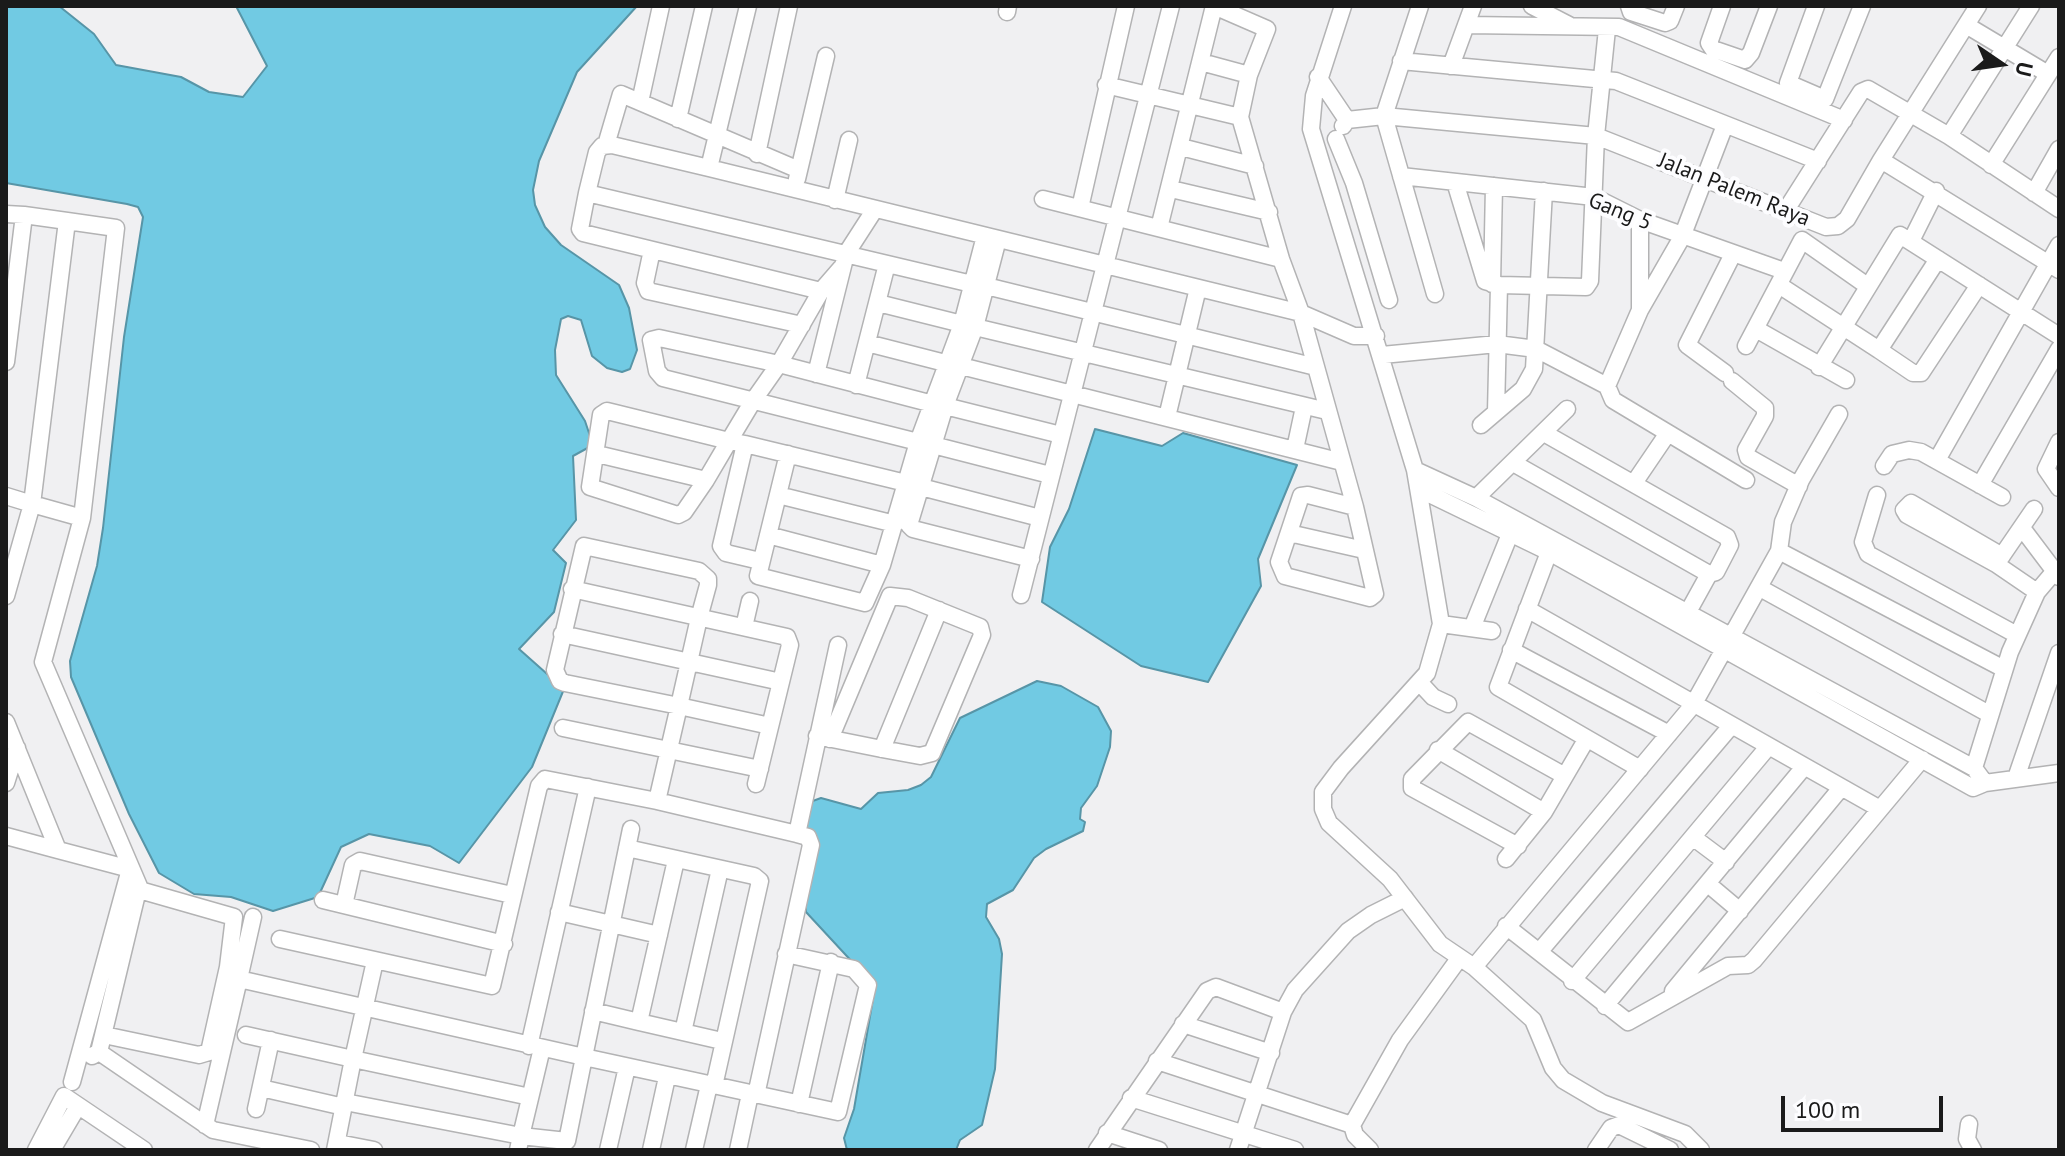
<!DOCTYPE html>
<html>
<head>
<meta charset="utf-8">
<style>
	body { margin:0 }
	#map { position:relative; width:2065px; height:1156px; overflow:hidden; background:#f0f0f2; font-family:"PT Sans",sans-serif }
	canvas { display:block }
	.frame { position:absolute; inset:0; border:8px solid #1a1a1a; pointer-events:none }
	.north { position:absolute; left:1961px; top:24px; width:80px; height:80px; -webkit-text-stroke:6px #fdfdff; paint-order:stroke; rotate:103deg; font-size:22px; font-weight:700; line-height:32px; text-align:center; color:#1a1a1a }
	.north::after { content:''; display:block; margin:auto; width:28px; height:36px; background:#1a1a1a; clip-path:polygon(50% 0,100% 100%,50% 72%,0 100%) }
	.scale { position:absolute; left:1781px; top:1096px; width:162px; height:36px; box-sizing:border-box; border:4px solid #1a1a1a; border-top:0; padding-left:10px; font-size:24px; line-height:28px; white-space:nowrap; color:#1a1a1a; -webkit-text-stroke:6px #fdfdff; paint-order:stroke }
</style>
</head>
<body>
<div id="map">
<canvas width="2065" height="1156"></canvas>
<div class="frame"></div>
<div class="north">U</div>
<div class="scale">100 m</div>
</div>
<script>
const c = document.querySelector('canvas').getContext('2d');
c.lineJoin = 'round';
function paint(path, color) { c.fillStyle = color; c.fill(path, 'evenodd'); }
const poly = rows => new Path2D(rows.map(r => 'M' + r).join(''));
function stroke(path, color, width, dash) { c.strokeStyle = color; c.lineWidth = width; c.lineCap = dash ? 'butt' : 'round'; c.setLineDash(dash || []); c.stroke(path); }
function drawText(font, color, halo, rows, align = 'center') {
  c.font = font + ' "PT Sans",sans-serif'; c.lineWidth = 8; c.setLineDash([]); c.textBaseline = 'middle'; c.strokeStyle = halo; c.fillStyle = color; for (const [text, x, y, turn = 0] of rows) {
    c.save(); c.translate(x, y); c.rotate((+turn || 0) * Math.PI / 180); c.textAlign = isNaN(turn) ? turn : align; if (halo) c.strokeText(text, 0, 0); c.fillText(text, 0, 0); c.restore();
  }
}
const water = poly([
	[6,6,59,6,94,34,116,65,181,77,209,92,243,97,267,66,236,6,637,6,577,72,539,161,533,190,535,205,545,227,561,245,619,285,629,308,637,350,630,369,622,372,607,368,592,356,581,320,568,316,561,319,555,350,556,375,585,421,593,445,573,456,576,520,553,550,566,563,554,612,519,649,564,689,532,767,459,863,430,846,369,834,341,847,318,897,273,911,231,897,194,894,159,873,129,814,71,677,70,661,97,566,103,528,124,337,143,217,138,207,127,204,6,183,6,6],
	[1095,429,1162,446,1183,433,1297,465,1258,559,1261,586,1208,682,1141,666,1042,602,1050,547,1069,509,1095,429],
	[1037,681,1061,686,1098,707,1111,731,1110,747,1097,786,1081,808,1080,819,1085,822,1083,831,1046,849,1034,858,1013,890,987,904,986,917,999,939,1002,954,995,1069,982,1125,960,1140,956,1150,847,1150,844,1138,854,1109,874,993,856,966,806,912,804,822,810,802,821,798,861,809,878,793,908,790,921,785,931,777,960,718,1037,681]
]);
const minor = poly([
	[1214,6,1267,29,1249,75,1240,117,1281,259,1301,313,1355,507,1375,594,1370,598,1285,576,1279,562,1301,496,1308,495,1355,507],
	[1343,6,1314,96,1311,129,1415,470,1441,624,1427,673,1341,768,1323,792,1323,809,1329,823,1390,879,1440,944,1474,967,1533,1020,1553,1068,1563,1080,1602,1103,1685,1134,1701,1150],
	[1420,6,1384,116,1435,294],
	[1532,6,1569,25],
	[1629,6,1631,12,1665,23,1670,21,1676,6],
	[1722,6,1709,43,1713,49,1745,60,1751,53,1769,6],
	[1816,6,1788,83,1825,99,1862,6],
	[1007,12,1008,6],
	[1466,25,1619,27,1844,120],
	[1966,25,2048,74],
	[1401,61,1616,81,1818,161],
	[1201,62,1249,75],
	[1451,66,1473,6],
	[1318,77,1347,120,1343,126],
	[1106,85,1240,117],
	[640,102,661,6],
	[678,119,704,6],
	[1347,120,1384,116,1596,136,1826,227,1838,226,1847,219,1881,160,2059,270],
	[1949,136,2031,6],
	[1336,139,1354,183,1389,300],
	[606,145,621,94,799,170],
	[1181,147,1255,166],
	[757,154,789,6],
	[1881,160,1978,6],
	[1991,165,2059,57],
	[709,168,748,6],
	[1401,176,1594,197,1640,220,1784,271],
	[797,179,826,56],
	[1455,182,1485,281,1499,285,1586,287,1590,281,1596,136,1607,29],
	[1171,189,1269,212],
	[587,193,580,229,583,233,821,291],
	[2034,193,2059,149],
	[1043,199,1281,259],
	[835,200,849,140],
	[1080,208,1126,6],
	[1786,210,1861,92,1868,89,1949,136,2059,209],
	[6,214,24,215],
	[1640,220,1640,310,1682,237,1725,125],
	[1159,228,1214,6],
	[998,239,975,327,945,406,909,525,913,529,1031,559],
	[1911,241,1936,191],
	[652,250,645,283,648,291,802,325],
	[841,268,821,291,779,364,753,401,729,441,706,480,684,512,678,515,590,487,601,415,607,411,729,441,745,444,906,483],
	[972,284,587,193,597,152,602,146,612,145,709,168,1301,313,1354,336,1376,336],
	[1492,284,1494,186],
	[1779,285,1879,350,1938,259],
	[986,286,1316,367],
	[878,303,962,324],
	[975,327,1327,411],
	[1756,329,1846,380],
	[867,343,949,364],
	[1746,346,1802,240,1866,285],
	[1879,350,1913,373,1921,373,1979,285],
	[1382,355,1497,344,1536,349,1607,386,1613,400,1668,433,1634,483],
	[6,362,24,215,67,221],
	[961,366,1342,462],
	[1819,367,1900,235,2059,336],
	[1725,373,1687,345,1732,256],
	[816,374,846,254,875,209],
	[1732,381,1765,408,1765,416,1746,450,1748,457,1799,486],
	[856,385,887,264],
	[1607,386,1640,310],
	[945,406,1061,435],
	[1496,412,1499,285],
	[1167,417,1198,288],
	[1481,425,1523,389,1534,369,1544,191],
	[1668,433,1746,480],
	[918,442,663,378,657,371,651,340,659,338,779,364,933,404],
	[2059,442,2046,469,2059,488],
	[745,444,721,546,726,553,760,561],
	[933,445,1050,475],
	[1295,449,1304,407],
	[597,454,706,480],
	[788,454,758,576,865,603,882,565,918,442,962,324,985,236],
	[1937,460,2059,245],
	[1515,464,1709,574,1716,572,1730,545,1727,537,1544,433],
	[1884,466,1892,454,1909,450,1921,452,2002,497],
	[1415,470,1476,498,1974,768,1985,783],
	[1980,485,2059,349],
	[921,487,1040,518],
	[1419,489,1549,552,1973,788,1985,783,2059,773],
	[778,495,895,524],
	[1877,495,1863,542,1868,554,2017,635],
	[6,496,32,504,6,596],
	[1476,498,1567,409],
	[82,518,32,504,67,221,116,228,82,518,43,662,141,891],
	[2022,528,2059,577],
	[1289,533,1364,550],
	[768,535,882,565],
	[1779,551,1783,522,1801,480,1839,414],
	[1549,552,1498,687,1640,769],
	[2002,556,1911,503,1904,510,1907,515,1996,564,2037,592],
	[1997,563,2034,509],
	[1760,588,1989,714],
	[572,589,787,637,790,645,756,784],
	[1021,595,1171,6],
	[1527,609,1880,809],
	[1688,612,1709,574],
	[1441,624,1492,631],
	[744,627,750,601],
	[1472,628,1510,534],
	[562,634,781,682],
	[1511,650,1669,734],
	[1420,683,1433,697,1448,704],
	[6,722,58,850,130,869,72,1082],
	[563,728,760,769],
	[817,736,882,749,920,756,932,753,982,635,980,627,908,598,890,596,830,739],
	[882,749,939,610],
	[1438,750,1544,812],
	[1974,768,2010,652,2037,592,2054,572],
	[2016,778,2059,653],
	[6,783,17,748],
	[657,801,679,706,699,618,708,585,708,579,699,571,584,546,555,670,560,681,565,683,679,706,770,726],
	[631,829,584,1057,838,1112,868,985,854,969,786,954],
	[6,836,58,850],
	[1694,838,1726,862],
	[1518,846,1412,788,1412,779,1468,722,1565,776],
	[627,848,754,876,760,881,714,1086],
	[1506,859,1544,812,1586,740],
	[1708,884,1740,911],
	[323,900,504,944],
	[344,905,353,865,360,861,512,895],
	[559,912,659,935],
	[253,917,239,979,584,1057,567,1141,521,1136,518,1150],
	[1506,926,1628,1022,1728,966,1748,965,1754,960,1922,759],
	[280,939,492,986,539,786,545,779,657,801,797,834,838,645],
	[1539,952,1731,726],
	[1474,967,1693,705,1779,551,2004,669],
	[1572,981,1768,747],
	[1673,991,1841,788],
	[1605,1006,1804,767],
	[593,1011,639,1022,676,860],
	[1283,1012,1295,990,1348,931,1371,915,1405,898],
	[639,1022,722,1041],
	[1183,1024,1271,1053],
	[683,1032,720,869],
	[246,1035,353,1059,375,961],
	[529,1046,588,787],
	[99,1052,137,894,143,891,234,917,228,967,209,1052,199,1055,104,1035],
	[92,1056,99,1052,213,1130,311,1150],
	[1157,1061,1352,1125,1355,1135,1370,1150],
	[261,1088,344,1107],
	[756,1095,811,845,808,837,797,834],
	[1131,1098,1295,1150],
	[345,1102,521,1136,542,1048],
	[799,1104,831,962],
	[256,1109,271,1040],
	[1969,1124,1967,1139,1973,1150],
	[205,1125,239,979],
	[1352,1125,1400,1040,1458,960],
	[1107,1133,1159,1150],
	[338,1143,374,1150],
	[36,1150,64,1096,144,1150],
	[52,1150,78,1106],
	[335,1150,353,1059,530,1097],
	[608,1150,627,1067],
	[651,1150,667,1077],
	[694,1150,709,1085],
	[738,1150,750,1094],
	[1097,1150,1207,991,1216,987,1283,1012,1238,1150],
	[1596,1150,1611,1128,1619,1125,1670,1150]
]);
const streetNames = [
	["Jalan Palem Raya",1734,190,22],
	["Gang 5",1620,212,22]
];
paint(water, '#71cae3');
stroke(water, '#5795a7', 2);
stroke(minor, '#b3b3b4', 19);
stroke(minor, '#fff', 16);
drawText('22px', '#1a1a1a', '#fdfdff', streetNames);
</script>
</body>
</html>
